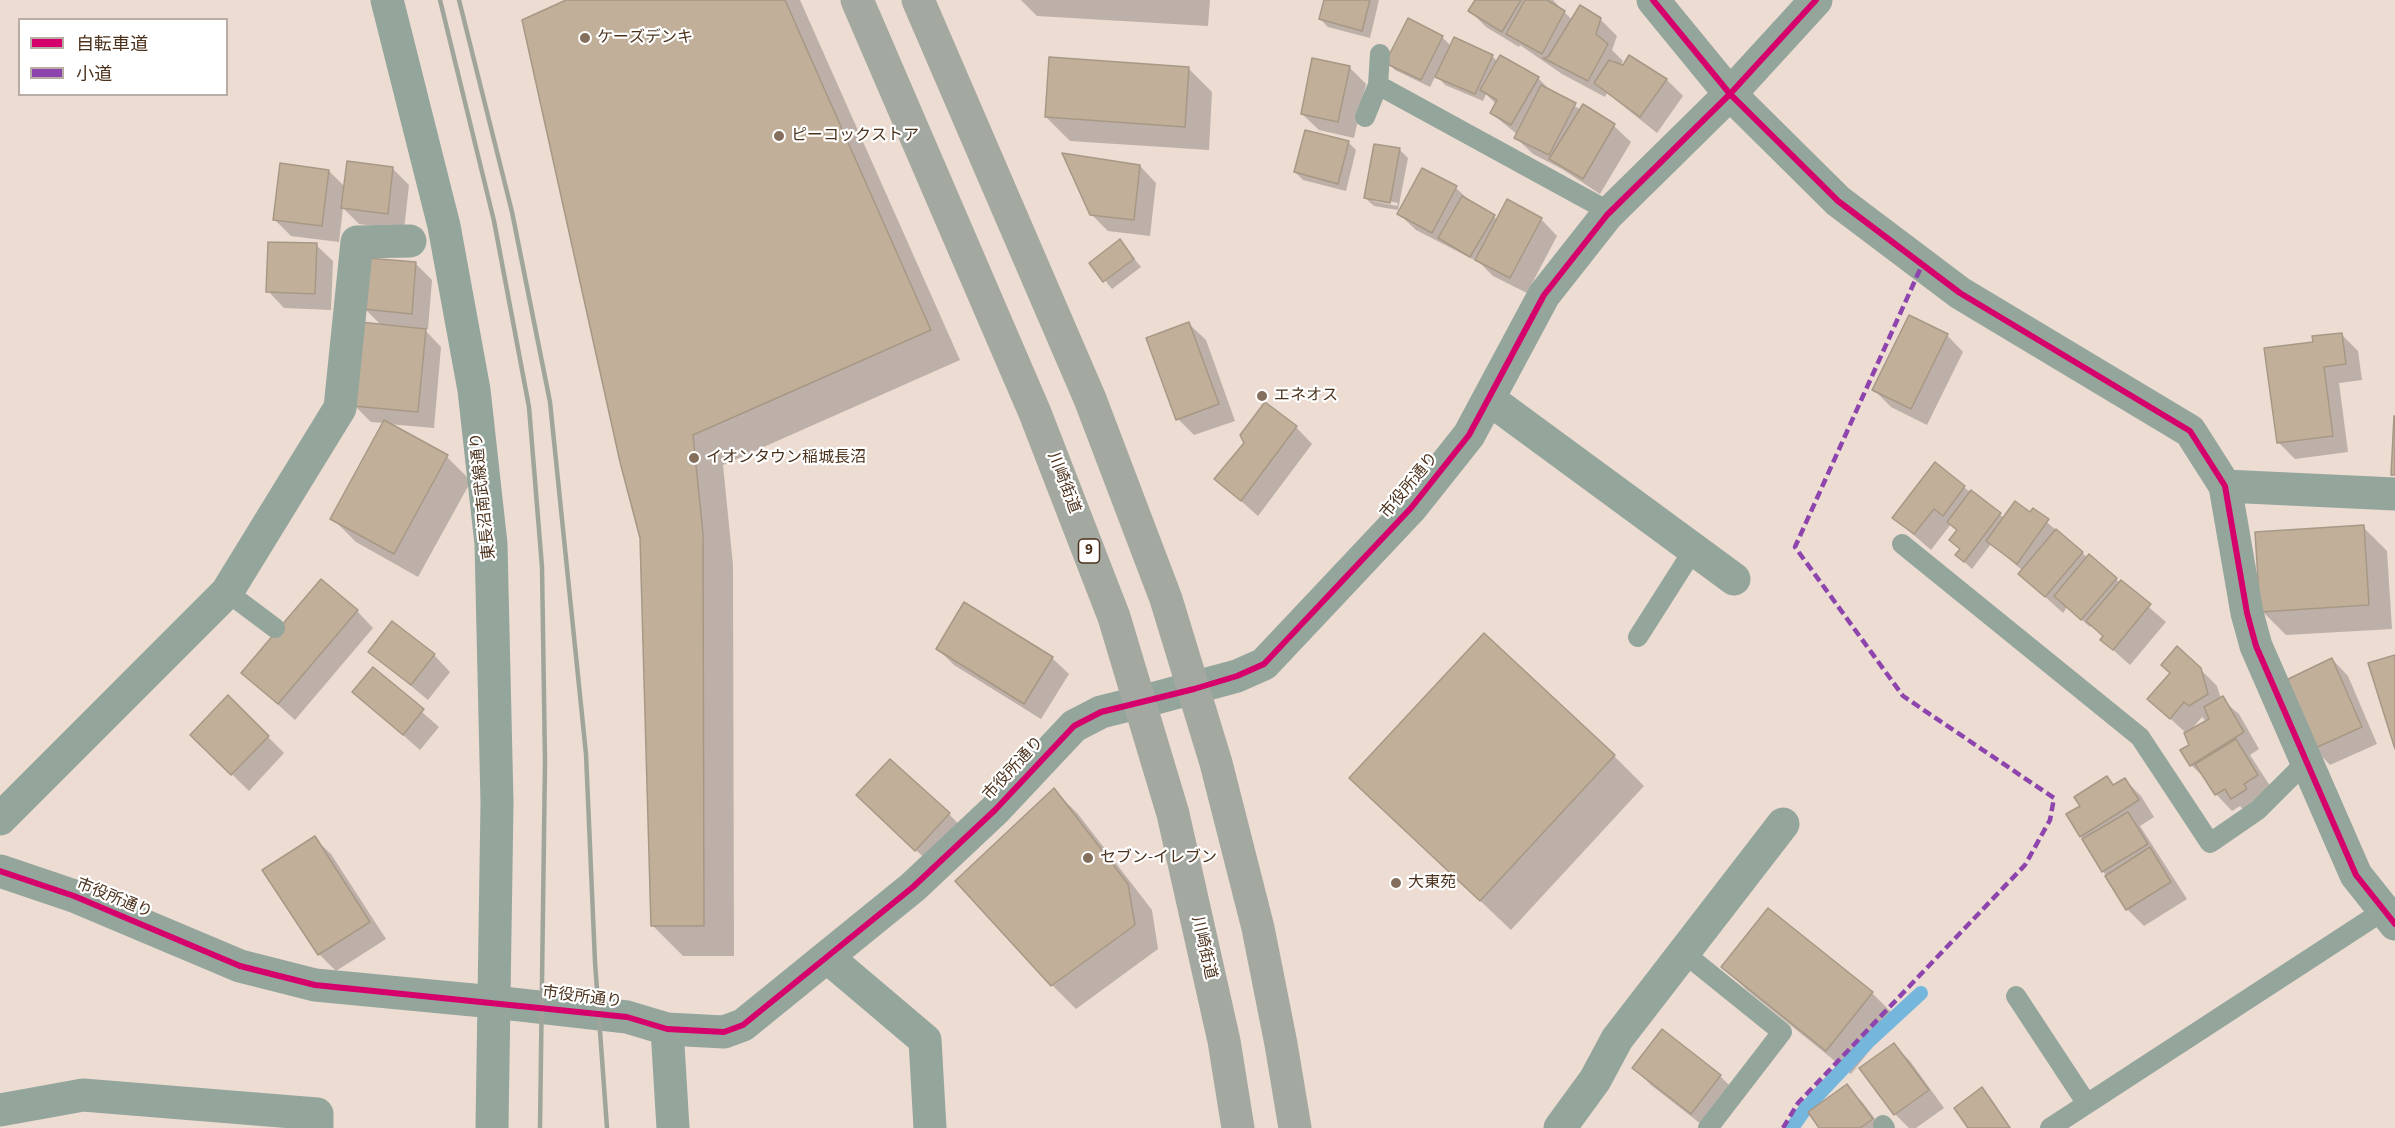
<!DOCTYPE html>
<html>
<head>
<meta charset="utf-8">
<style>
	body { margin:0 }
	#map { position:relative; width:2395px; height:1128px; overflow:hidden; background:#ecdcd2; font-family:"Source Sans 3","Noto Sans JP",sans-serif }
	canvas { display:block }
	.legend { position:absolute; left:18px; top:18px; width:210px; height:78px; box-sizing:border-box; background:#fff; border:2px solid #b7ada5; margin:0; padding:8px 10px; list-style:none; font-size:18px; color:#4c321d }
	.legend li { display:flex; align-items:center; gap:12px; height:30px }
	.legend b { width:30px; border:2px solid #b7ada5 }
</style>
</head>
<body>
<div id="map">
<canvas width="2395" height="1128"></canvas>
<ul class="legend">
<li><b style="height:8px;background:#d6006c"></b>自転車道</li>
<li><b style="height:8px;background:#8e44ad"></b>小道</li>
</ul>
</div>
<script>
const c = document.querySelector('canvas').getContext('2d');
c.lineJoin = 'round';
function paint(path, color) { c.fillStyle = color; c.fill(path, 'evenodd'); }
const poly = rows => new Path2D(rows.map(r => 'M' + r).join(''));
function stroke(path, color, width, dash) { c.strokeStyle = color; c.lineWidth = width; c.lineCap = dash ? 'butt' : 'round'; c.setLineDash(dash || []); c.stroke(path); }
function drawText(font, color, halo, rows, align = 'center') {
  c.font = font + ' "Source Sans 3","Noto Sans JP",sans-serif'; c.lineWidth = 4.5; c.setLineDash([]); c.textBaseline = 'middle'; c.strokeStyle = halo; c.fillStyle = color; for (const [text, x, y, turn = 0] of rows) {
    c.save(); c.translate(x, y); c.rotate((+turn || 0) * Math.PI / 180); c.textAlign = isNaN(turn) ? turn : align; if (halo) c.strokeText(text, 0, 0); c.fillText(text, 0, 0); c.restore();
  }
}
const shadow = poly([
	[570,0,800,0,960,360,723,465,733,565,734,956,683,956,653,926,642,538],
	[1021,0,1210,0,1208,26,1037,16],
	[1325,0,1379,0,1370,38,1328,27,1320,19],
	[1476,0,1553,0,1572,20,1600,19,1617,36,1612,50,1623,61,1621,65,1624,67,1629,58,1667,80,1683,96,1657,133,1607,93,1605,97,1562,74,1520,45,1519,47,1486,27,1470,11],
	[1442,37,1451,46,1492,56,1498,62,1538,78,1552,92,1581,110,1583,106,1614,126,1631,142,1600,194,1562,169,1533,154,1516,138,1518,135,1491,113,1496,104,1486,94,1483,101,1445,85,1436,75,1430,87,1395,70,1387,62],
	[1349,67,1366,84,1354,138,1319,130,1302,114],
	[1188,68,1212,92,1209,150,1070,141,1046,117],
	[1348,142,1356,150,1346,191,1303,180,1295,172],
	[1375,145,1400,150,1408,158,1398,210,1374,206,1365,198],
	[1373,198,1398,203,1397,206,1373,201],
	[1140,166,1156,183,1150,236,1108,231,1091,214],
	[392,168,409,185,404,230,359,224,343,208,339,242,291,236,275,220,329,171,345,187],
	[1422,170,1456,188,1472,203,1498,220,1541,219,1557,236,1527,293,1493,276,1480,263,1416,230,1399,214],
	[1120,241,1141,267,1112,289,1091,263],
	[316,245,333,261,331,310,284,308,268,291],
	[415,263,432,280,428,329,424,329,441,347,434,428,388,424,447,457,471,481,418,577,356,542,332,518,384,423,371,422,354,405,382,326,365,309],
	[1189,324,1206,340,1235,421,1194,435,1178,419],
	[2341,334,2358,351,2362,380,2339,383,2348,452,2295,459,2278,442,2315,343],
	[1947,335,1963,352,1927,425,1891,407,1874,390],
	[1296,427,1312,444,1258,516,1216,479,1246,444],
	[1935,465,2004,518,2031,514,2033,510,2088,558,2089,556,2166,622,2130,665,2102,640,2104,637,2092,625,2090,627,2067,607,2063,613,2020,574,2023,571,1991,544,1972,569,1957,555,1961,550,1951,540,1958,531,1951,524,1931,550,1894,518],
	[2363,527,2387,551,2392,629,2286,635,2262,611],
	[357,611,373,628,295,720,243,673],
	[938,649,1052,658,1069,674,1041,719,954,665],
	[370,652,434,655,450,672,428,700],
	[2332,659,2348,676,2377,744,2330,765,2314,748],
	[373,669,439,727,420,750,354,692],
	[2200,669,2217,686,2221,699,2239,714,2259,749,2250,755,2274,792,2248,815,2240,806,2232,811,2216,794,2208,781,2191,765,2191,746,2186,733,2149,699],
	[2202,717,2207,722,2189,732],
	[228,697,284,753,249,791,192,735],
	[1614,756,1644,786,1511,930,1351,778],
	[2107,778,2115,786,2125,780,2141,796,2154,817,2140,826,2187,899,2144,926,2127,909,2081,836,2082,806],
	[1054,790,1078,814,1152,910,1158,949,1076,1009,1052,985],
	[875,812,949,814,965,831,933,866],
	[314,838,331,854,386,939,336,971,319,954,264,871],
	[1723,967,1872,993,1896,1017,1851,1074,1747,990],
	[1894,1045,1910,1061,1944,1108,1916,1128,1909,1128,1895,1114,1862,1068],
	[1634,1068,1720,1076,1736,1092,1706,1128,1651,1085],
	[1847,1086,1863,1103,1882,1128,1821,1128],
	[1982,1089,1990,1097,2011,1128,1970,1128]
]);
const stream = poly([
	[1792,1128,1806,1108,1870,1040,1921,993]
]);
const building = poly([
	[566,0,785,0,931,330,693,435,703,534,704,926,651,926,640,538,620,462,522,20,566,0],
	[1324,0,1370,0,1362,31,1319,19,1324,0],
	[1475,0,1521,0,1502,32,1468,11,1475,0],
	[1525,0,1547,0,1565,11,1542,54,1506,34,1525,0],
	[1580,5,1601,18,1596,34,1608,44,1588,81,1543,58,1548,57,1580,5],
	[1408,18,1443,36,1421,80,1385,63,1408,18],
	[1454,37,1493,55,1475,94,1435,77,1454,37],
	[1500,55,1539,77,1511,125,1490,113,1497,100,1480,90,1500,55],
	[1629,55,1667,79,1640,117,1594,83,1609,60,1623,65,1629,55],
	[1049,57,1189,67,1185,127,1045,117,1049,57],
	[1312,58,1350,66,1338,122,1301,114,1312,58],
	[1541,85,1576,103,1549,155,1514,138,1541,85],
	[1583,104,1615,124,1583,179,1549,159,1583,104],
	[1305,130,1349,141,1338,184,1294,172,1305,130],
	[1374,144,1400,148,1390,203,1364,198,1374,144],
	[1062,153,1140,165,1134,220,1090,215,1062,153],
	[347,161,393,167,388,214,341,208,347,161],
	[280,163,329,170,322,226,273,220,280,163],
	[1422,168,1457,186,1432,233,1397,214,1422,168],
	[1462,196,1495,215,1470,257,1438,238,1462,196],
	[1507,199,1542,218,1510,278,1475,260,1507,199],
	[1120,239,1134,259,1103,282,1089,263,1120,239],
	[268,242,317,243,315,294,266,292,268,242],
	[367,258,416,262,412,314,363,309,367,258],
	[1909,315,1948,334,1911,409,1872,390,1909,315],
	[360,322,426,329,418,412,353,406,360,322],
	[1189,322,1219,404,1176,420,1146,338,1189,322],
	[2342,333,2346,364,2324,367,2333,436,2277,443,2264,348,2313,342,2312,336,2342,333],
	[1265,402,1297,426,1241,501,1214,479,1244,443,1240,435,1265,402],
	[2394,416,2395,416,2395,475,2391,475,2394,416],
	[384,420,448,455,394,554,330,519,384,420],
	[1935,462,1965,486,1943,516,1934,509,1914,534,1892,518,1935,462],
	[1971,490,2001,513,1964,562,1955,555,1960,549,1949,540,1957,530,1947,522,1971,490],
	[2015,501,2030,512,2033,508,2049,519,2017,564,1986,541,2015,501],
	[2364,525,2369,605,2260,612,2255,532,2364,525],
	[2056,529,2083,552,2045,597,2018,574,2056,529],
	[2089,554,2117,578,2081,620,2054,596,2089,554],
	[321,579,358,610,278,704,241,673,321,579],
	[2121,580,2151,604,2113,650,2100,640,2103,636,2086,621,2121,580],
	[964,602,1053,657,1024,704,936,649,964,602],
	[392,621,435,654,411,685,368,652,392,621],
	[1484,633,1615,755,1480,901,1349,778,1484,633],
	[2177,646,2201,668,2208,694,2189,706,2184,702,2170,719,2147,699,2170,673,2161,665,2177,646],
	[2395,655,2395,749,2368,663,2395,655],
	[2332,658,2362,727,2313,749,2284,681,2332,658],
	[373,667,424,709,403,735,352,692,373,667],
	[228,695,269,736,231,775,190,735,228,695],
	[2223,696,2244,732,2190,766,2180,750,2189,745,2184,733,2209,719,2204,707,2223,696],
	[2236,739,2258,775,2244,784,2247,789,2231,799,2225,789,2215,795,2195,764,2236,739],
	[890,759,950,813,915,851,856,795,890,759],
	[2107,776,2113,785,2125,778,2139,800,2080,837,2066,814,2080,806,2074,797,2107,776],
	[1054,788,1128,884,1135,925,1051,986,955,881,1054,788],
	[2128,812,2148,844,2102,872,2082,839,2128,812],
	[315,836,370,922,318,955,262,870,315,836],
	[2150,847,2171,882,2126,910,2105,876,2150,847],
	[1768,908,1873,992,1826,1051,1721,967,1768,908],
	[1662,1029,1721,1075,1691,1114,1632,1068,1662,1029],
	[1894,1043,1929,1090,1894,1115,1859,1068,1894,1043],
	[1847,1084,1873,1119,1860,1128,1819,1128,1808,1112,1847,1084],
	[1982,1087,2010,1128,1968,1128,1954,1108,1982,1087]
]);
const service = poly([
	[1380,54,1378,85,1610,212],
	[1365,117,1378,85],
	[1902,544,2140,737,2210,843,2258,810,2306,762],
	[227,592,275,628],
	[1638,637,1694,549],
	[1684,953,1782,1032,1708,1128],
	[2016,996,2087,1104],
	[1883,1125,1885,1128],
	[2050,1128,2383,911]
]);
const minor = poly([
	[387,0,444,226,474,390,491,544,497,803,492,1128],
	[1653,0,1730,94,1838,201,1960,293,2190,431,2225,486,2247,613,2256,646,2356,875,2395,924],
	[1489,399,1734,579],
	[2225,486,2395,494],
	[0,819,227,592,340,408,357,242,410,241],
	[0,871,74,896,240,966,315,985,494,1002,627,1017,667,1029,724,1032,743,1025,913,887,995,810,1074,726,1101,712,1141,702],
	[827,957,925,1040,930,1128],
	[667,1029,673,1128],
	[0,1110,83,1095,317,1114,317,1128],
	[1560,1128,1595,1080,1617,1039,1783,824]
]);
const tertiary = poly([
	[1141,702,1237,676,1264,664,1411,508,1469,435,1544,295,1607,215,1730,94,1816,0]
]);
const primary = poly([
	[857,0,1035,413,1114,617,1173,814,1224,1041,1238,1128],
	[918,0,1090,399,1166,599,1216,763,1258,928,1281,1044,1295,1128]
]);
const rail = poly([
	[440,0,494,221,529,407,542,567,545,762,540,1128],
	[459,0,512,212,550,402,586,754,595,962,607,1128]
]);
const quiet = poly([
	[1783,1128,1798,1103,2025,865,2050,820,2054,798,1903,696,1795,547,1922,265]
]);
const cycleway = poly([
	[1653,0,1730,94,1838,201,1960,293,2190,431,2225,486,2247,613,2256,646,2356,875,2395,924],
	[0,871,74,896,240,966,315,985,627,1017,667,1029,724,1032,743,1025,913,887,995,810,1074,726,1101,712,1194,689,1237,676,1264,664,1411,508,1469,435,1544,295,1607,215,1730,94,1816,0]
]);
const markers = [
	[585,38,6,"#846e5c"],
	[779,136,6,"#846e5c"],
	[1262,396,6,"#846e5c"],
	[694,458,6,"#846e5c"],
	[1088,858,6,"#846e5c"],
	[1396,883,6,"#846e5c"]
];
const shields = [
	[1089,551,21]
];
const shieldNames = [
	["9",1089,551]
];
const poiNames = [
	["ケーズデンキ",597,38],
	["ピーコックストア",791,136],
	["エネオス",1274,396],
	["イオンタウン稲城長沼",706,458],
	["セブン-イレブン",1100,858],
	["大東苑",1408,883]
];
const streetNames = [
	["川崎街道",1063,483,69],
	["市役所通り",1410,486,-50],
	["東長沼南武線通り",484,496,-96],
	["市役所通り",1014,769,-47],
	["市役所通り",114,899,22],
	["川崎街道",1203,948,77],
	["市役所通り",582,998,7]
];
paint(shadow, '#0003');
stroke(stream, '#75b6dc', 14);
paint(building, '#c1af99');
stroke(building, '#a79886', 1.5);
stroke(service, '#94a59c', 20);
stroke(minor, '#94a59c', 33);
stroke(tertiary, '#94a59c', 33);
stroke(primary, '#a3a9a0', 33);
stroke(rail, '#a0a59c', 4.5);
stroke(quiet, '#8e44ad', 4.5, [9, 4.5]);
stroke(cycleway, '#d6006c', 6);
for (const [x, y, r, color] of markers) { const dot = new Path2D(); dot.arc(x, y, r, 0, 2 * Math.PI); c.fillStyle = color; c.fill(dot); stroke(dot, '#fff', 2); }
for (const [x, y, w] of shields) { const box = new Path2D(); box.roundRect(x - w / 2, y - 12, w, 24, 4.5); c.fillStyle = '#fff'; c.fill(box); stroke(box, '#4c321d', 1.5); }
drawText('bold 15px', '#4c321d', null, shieldNames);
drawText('16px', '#4c321d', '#fff', poiNames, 'left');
drawText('16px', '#4c321d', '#fff', streetNames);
</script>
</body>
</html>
